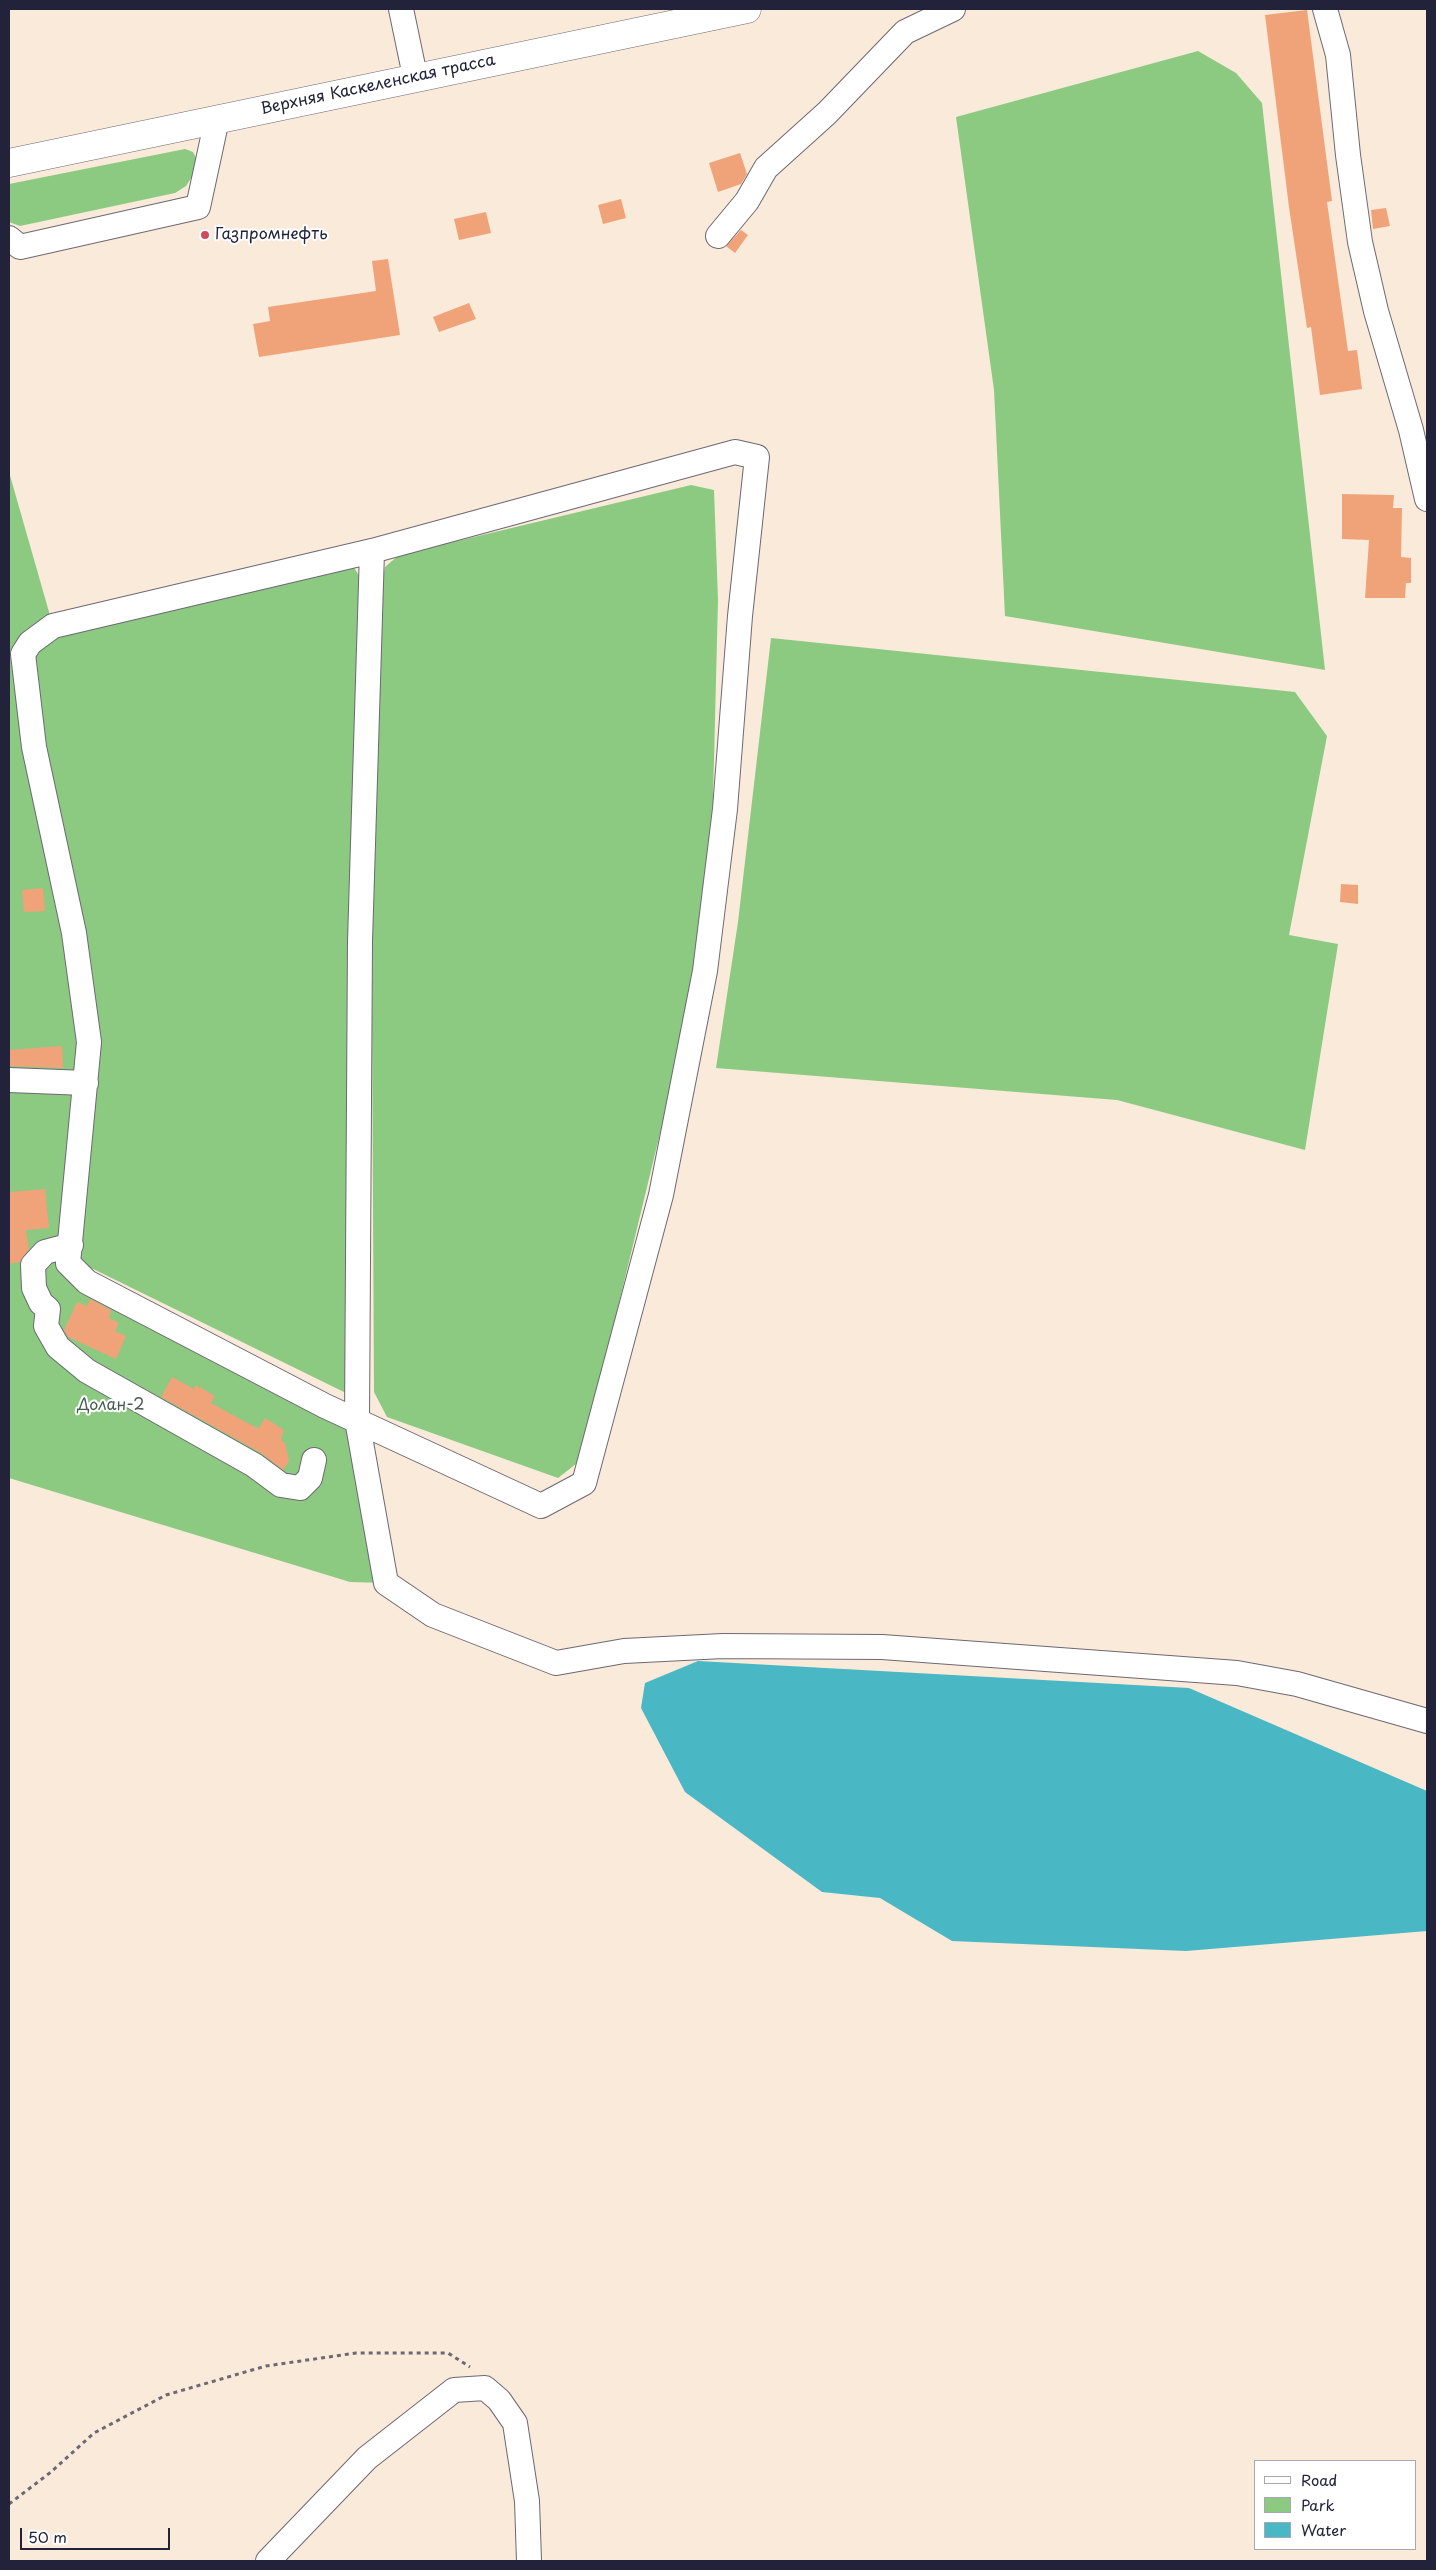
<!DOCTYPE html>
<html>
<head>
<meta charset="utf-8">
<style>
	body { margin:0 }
	#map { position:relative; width:1436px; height:2570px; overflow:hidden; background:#f9eada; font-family:"Playpen Sans",sans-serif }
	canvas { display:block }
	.frame { position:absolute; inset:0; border:10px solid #22223b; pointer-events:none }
	.legend { position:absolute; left:1254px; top:2460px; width:162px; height:90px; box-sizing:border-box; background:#fff; border:1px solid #a7a7b1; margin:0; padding:6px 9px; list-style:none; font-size:15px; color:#22223b }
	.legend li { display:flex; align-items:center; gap:10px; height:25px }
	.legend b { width:25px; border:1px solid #a7a7b1 }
	.scale { position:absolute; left:20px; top:2528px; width:150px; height:22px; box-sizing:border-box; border:2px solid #22223b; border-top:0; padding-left:6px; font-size:15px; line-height:18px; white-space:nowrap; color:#22223b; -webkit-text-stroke:4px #fff; paint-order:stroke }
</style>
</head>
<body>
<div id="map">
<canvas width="1436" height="2570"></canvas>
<div class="frame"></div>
<ul class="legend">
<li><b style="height:6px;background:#fff"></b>Road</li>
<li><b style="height:14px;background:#8bca80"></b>Park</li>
<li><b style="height:14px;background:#49b7c4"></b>Water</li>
</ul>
<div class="scale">50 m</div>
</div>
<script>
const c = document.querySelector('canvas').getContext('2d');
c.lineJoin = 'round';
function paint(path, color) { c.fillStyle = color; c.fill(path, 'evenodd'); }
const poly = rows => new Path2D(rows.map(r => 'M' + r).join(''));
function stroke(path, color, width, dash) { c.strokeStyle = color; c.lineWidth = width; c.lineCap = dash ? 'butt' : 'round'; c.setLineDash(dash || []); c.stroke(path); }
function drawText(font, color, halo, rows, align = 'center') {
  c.font = font + ' "Playpen Sans",sans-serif'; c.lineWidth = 4; c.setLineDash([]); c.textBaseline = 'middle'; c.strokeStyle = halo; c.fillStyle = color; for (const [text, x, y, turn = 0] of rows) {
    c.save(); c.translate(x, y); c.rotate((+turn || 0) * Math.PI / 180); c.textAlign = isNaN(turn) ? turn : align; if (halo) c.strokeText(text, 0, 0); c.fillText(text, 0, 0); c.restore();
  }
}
const green = poly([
	[1198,51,1236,73,1262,103,1325,670,1005,616,994,390,956,117],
	[185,149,193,152,197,160,195,172,186,186,175,193,20,226,9,222,9,184],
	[9,472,53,626,30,643,89,1042,68,1263,357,1420,386,1583,350,1582,9,1478],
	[691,485,714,490,718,600,712,839,691,1005,581,1460,558,1478,387,1417,374,1392,372,1017,374,735,378,606,385,567,399,555],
	[350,561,361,579,348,1394,81,1263,75,1249,92,1041,27,659,54,633],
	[771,638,1295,692,1327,736,1289,935,1338,944,1305,1150,1117,1100,716,1068,738,922]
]);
const water = poly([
	[698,1661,1189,1688,1427,1791,1427,1931,1186,1951,952,1941,880,1898,822,1892,685,1792,641,1708,645,1683]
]);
const building = poly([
	[1307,10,1332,201,1327,202,1348,351,1357,350,1362,389,1320,395,1311,327,1307,328,1289,207,1265,15],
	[740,153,747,174,741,184,718,192,709,163],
	[621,199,626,218,603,224,598,205],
	[1386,208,1390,226,1373,229,1371,210],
	[486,212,491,233,459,240,454,219],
	[741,230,748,235,735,253,726,246],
	[388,259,400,335,259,357,253,324,270,321,268,307,376,291,372,261],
	[469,303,476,319,439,332,433,317],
	[1342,494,1394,495,1393,508,1402,508,1401,557,1411,558,1411,583,1406,583,1405,598,1365,598,1369,540,1342,539],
	[1341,884,1358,885,1358,904,1340,902],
	[43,888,45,911,24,912,22,890],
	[62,1046,63,1068,9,1066,9,1050],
	[45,1189,49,1228,26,1230,29,1249,20,1262,9,1264,9,1192],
	[90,1299,111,1310,109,1318,119,1323,115,1331,126,1336,116,1359,68,1337,64,1330,77,1302,87,1306],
	[172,1377,194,1389,196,1385,215,1396,211,1403,253,1426,259,1428,265,1418,284,1430,281,1440,285,1443,289,1461,283,1470,261,1453,161,1397]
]);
const path = poly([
	[9,2504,51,2472,94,2433,166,2395,266,2366,356,2353,448,2353,470,2367]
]);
const minor = poly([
	[401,9,415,76],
	[1325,9,1338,55,1348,155,1360,242,1376,311,1411,430,1427,499],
	[718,236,747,201,766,168,827,113,905,32,953,9],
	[9,238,20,247,198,207,217,119],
	[735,452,757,457,740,616,725,809,705,971,661,1195,584,1483,541,1506,325,1406,87,1282,68,1263,89,1042,74,933,34,747,23,654,30,643,53,626,372,551,735,452],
	[372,551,360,941,357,1420,386,1583,433,1615,556,1663,624,1651,723,1646,882,1647,1237,1673,1297,1684,1427,1721],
	[9,1080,86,1083],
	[71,1245,45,1252,33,1265,34,1288,41,1303,48,1309,46,1326,58,1347,87,1371,254,1465,281,1485,300,1488,310,1478,314,1460],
	[268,2561,367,2458,454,2390,485,2388,499,2400,515,2423,527,2501,529,2561]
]);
const major = poly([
	[9,163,747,9]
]);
const markers = [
	[205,235,5,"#d1495b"]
];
const streetNames = [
	["Верхняя Каскеленская трасса",378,85,-12]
];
const poiNames = [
	["Газпромнефть",215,235]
];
const parkNames = [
	["Долан-2",111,1406]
];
paint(green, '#8bca80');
paint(water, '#49b7c4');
paint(building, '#f0a379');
stroke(minor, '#6d6873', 26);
stroke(major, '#6d6873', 29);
stroke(path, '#6d6873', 3, [4, 4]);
stroke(minor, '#fff', 24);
stroke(major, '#fff', 28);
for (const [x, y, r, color] of markers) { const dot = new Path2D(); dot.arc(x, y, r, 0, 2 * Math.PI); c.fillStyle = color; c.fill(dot); stroke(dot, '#fff', 2); }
drawText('16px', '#22223b', '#fff', streetNames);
drawText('16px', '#22223b', '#fff', poiNames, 'left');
drawText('16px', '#475d53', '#fff', parkNames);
</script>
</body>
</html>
